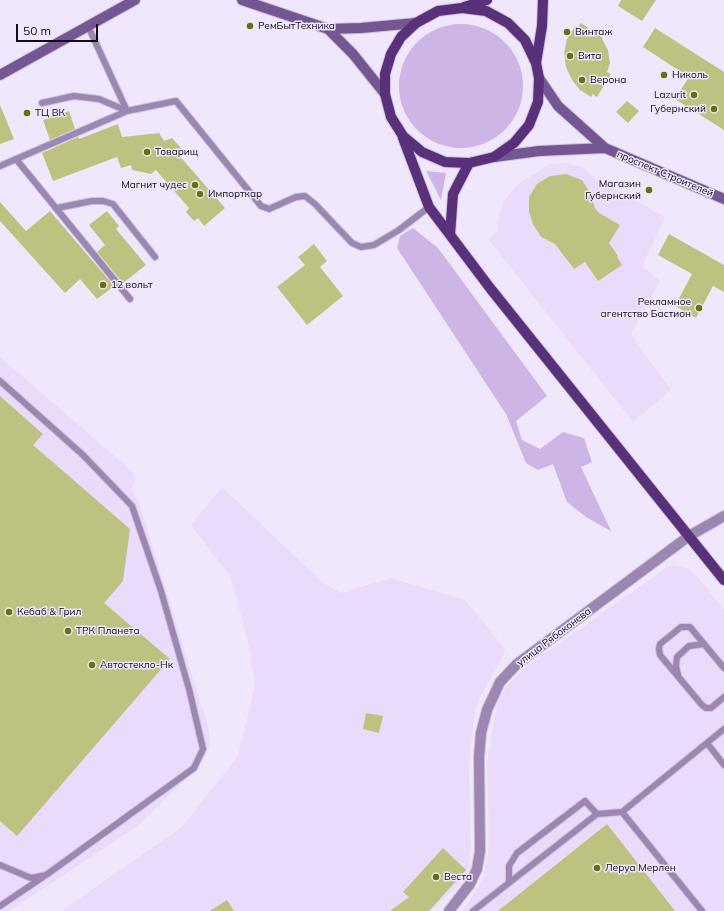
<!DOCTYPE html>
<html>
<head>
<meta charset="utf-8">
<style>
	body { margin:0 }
	#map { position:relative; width:724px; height:911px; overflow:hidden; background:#f1e7fc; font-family:Mulish,sans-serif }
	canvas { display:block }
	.scale { position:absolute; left:16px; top:24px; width:82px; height:18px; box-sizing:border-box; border:2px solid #110c15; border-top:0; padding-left:5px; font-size:12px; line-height:14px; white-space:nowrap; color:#110c15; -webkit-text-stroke:3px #f1e7fc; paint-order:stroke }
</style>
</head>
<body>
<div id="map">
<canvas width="724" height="911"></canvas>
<div class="scale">50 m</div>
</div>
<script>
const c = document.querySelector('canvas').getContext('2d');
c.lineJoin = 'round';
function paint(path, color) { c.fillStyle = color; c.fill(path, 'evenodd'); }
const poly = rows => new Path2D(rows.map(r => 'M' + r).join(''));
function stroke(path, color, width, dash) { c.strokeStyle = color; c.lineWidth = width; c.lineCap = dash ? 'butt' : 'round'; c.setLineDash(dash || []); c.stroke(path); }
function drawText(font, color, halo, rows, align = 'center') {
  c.font = font + ' Mulish,sans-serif'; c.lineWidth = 3; c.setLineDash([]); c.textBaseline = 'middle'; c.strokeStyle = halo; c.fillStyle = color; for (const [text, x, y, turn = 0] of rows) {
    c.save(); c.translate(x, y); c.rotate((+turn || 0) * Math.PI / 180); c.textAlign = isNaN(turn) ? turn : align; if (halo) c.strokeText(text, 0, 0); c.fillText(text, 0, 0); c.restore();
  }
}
const built = poly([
	[563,163,580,166,601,182,665,217,642,266,660,281,631,334,671,390,633,422,488,239,498,231,497,222,500,210,506,198,518,184,550,164],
	[0,357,133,472,136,479,132,489,140,505,209,730,210,745,206,756,192,773,138,826,9,911,0,911],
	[222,487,322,582,341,593,391,578,465,600,506,650,478,701,472,731,469,769,471,849,468,872,455,889,431,911,61,911,181,828,238,756,255,684,247,637,230,576,191,525],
	[674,565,689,569,696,575,724,610,724,911,461,911,469,902,483,879,487,861,489,840,487,762,498,699,507,686,526,667,666,568]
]);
const green = poly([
	'399 86a62 62 0 1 1 124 0a62 62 0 1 1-124 0Z',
	[426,171,446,173,441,200],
	[413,228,438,248,547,396,516,421,522,440,540,449,563,432,584,438,592,462,581,467,611,531,586,517,567,502,553,464,538,470,526,463,506,414,397,248,400,236]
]);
const building = poly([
	[621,0,656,0,642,21,618,6],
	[581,23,603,38,602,39,608,50,610,63,607,72,611,74,597,97,593,94,591,97,580,90,572,80,566,67,564,53,567,39,575,26,578,27],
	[655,28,724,72,724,130,675,99,689,77,643,47],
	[627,101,639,111,628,123,616,112],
	[0,105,14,139,0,144],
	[69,111,75,129,50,140,43,120],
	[118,124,122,137,159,133,164,141,172,138,182,149,177,153,225,208,204,226,198,218,194,221,186,212,189,208,156,170,151,174,132,170,131,165,121,168,117,157,53,181,42,153,78,137,79,139],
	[566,174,582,180,589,191,595,208,599,213,620,225,609,243,618,256,617,257,622,265,598,281,585,262,574,269,555,244,541,237,533,224,529,212,529,197,537,184,550,176],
	[0,202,26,231,50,211,114,286,97,299,80,279,65,293,0,221],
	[107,211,119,226,116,229,146,265,123,283,97,252,105,245,89,225],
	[669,234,724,265,724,292,713,286,696,318,675,306,692,274,658,255],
	[314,244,327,261,320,267,343,296,307,325,277,287,305,265,298,257],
	[0,396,43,434,33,445,130,529,123,581,104,603,170,659,17,836,0,821],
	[366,713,383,716,379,733,363,729],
	[607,824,675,911,498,911],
	[443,848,466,870,429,911,390,911,409,897,403,892],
	[227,900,234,911,210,911]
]);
const service = poly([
	[88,26,127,111],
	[42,103,74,96,99,99,127,111],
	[16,159,130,299],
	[0,166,127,111,176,101,261,206,269,209,296,197,305,196,315,204,352,243,361,247,374,245,399,230,429,207],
	[57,208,92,201,103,201,113,204,155,257],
	[0,381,83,455,132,506,161,591,189,689,203,749,194,768,46,875,31,878,0,865],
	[724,668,690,627,681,627,660,644,659,649,660,655,702,705,706,708,711,708,724,697],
	[678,675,676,666,677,657,689,646,704,644],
	[707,743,724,765],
	[622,812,702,911],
	[509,882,509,866,517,853,585,801,597,814,622,812,724,729],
	[0,906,43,877],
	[473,911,597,814]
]);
const minor = poly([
	[689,536,724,516]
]);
const tertiary = poly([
	[449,911,470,884,477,869,480,851,479,757,481,733,487,710,500,682,517,664,689,536]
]);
const secondary = poly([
	[242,0,328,29,361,28,416,23],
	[328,29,353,54,385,94],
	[0,75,135,0],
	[539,78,558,106,605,148,724,199],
	[494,157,539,151,605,148]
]);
const primary = poly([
	[464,7,487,0],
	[536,63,542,26,543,0],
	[403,138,429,207,490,288,724,580],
	[450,235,453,194,469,163,494,157,514,143,529,125,538,102,539,78,536,63,525,40,508,23,486,11,462,8,438,11,416,23,401,37,391,54,385,74,385,94,391,117,403,136,422,152,445,162,469,163]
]);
const markers = [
	[250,26,4,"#6a6d10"],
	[567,32,4,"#6a6d10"],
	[570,56,4,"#6a6d10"],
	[664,75,4,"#6a6d10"],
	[582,80,4,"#6a6d10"],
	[694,95,4,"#6a6d10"],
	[714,109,4,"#6a6d10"],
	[27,113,4,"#6a6d10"],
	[147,152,4,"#6a6d10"],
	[195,185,4,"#6a6d10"],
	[649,190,4,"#6a6d10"],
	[200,194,4,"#6a6d10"],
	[103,285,4,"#6a6d10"],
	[699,308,4,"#6a6d10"],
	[9,612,4,"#6a6d10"],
	[68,631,4,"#6a6d10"],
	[92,665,4,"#6a6d10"],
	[597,868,4,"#6a6d10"],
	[436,877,4,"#6a6d10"]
];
const poiNames = [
	["РемБытТехника",258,26],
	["Винтаж",575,32],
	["Вита",578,56],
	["Николь",672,75],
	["Верона",590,80],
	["Lazurit",686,95,"right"],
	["Губернский",706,109,"right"],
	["ТЦ ВК",35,113],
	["Товарищ",155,152],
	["Магазин",641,184,"right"],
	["Губернский",641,196,"right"],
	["Магнит чудес",187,185,"right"],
	["Импорткар",208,194],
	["12 вольт",111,285],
	["Рекламное",691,302,"right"],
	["агентство Бастион",691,314,"right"],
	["Кeбаб & Грил",17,612],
	["ТРК Планета",76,631],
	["Автостекло-Нк",100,665],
	["Леруа Мерлен",605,868],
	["Веста",444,877]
];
const streetNames = [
	["проспект Строителей",665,174,23],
	["улица Рябоконева",554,637,-37]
];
paint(built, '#eadbfb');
paint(green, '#cdb5e6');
paint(building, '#bec281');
stroke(service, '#cdc4d7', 8);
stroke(minor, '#cdc4d7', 12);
stroke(tertiary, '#cdc4d7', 12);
stroke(secondary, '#cdc4d7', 12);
stroke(primary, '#cdc4d7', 12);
stroke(service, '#9b87b1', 6);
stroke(minor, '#9b87b1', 10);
stroke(tertiary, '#9b87b1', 10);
stroke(secondary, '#745692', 10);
stroke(primary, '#59317b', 10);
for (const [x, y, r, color] of markers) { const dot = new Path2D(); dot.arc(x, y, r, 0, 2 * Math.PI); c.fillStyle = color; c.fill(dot); stroke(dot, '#f1e7fc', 1.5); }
drawText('10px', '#110c15', '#f1e7fc', poiNames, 'left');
drawText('10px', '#110c15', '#f1e7fc', streetNames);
</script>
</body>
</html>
